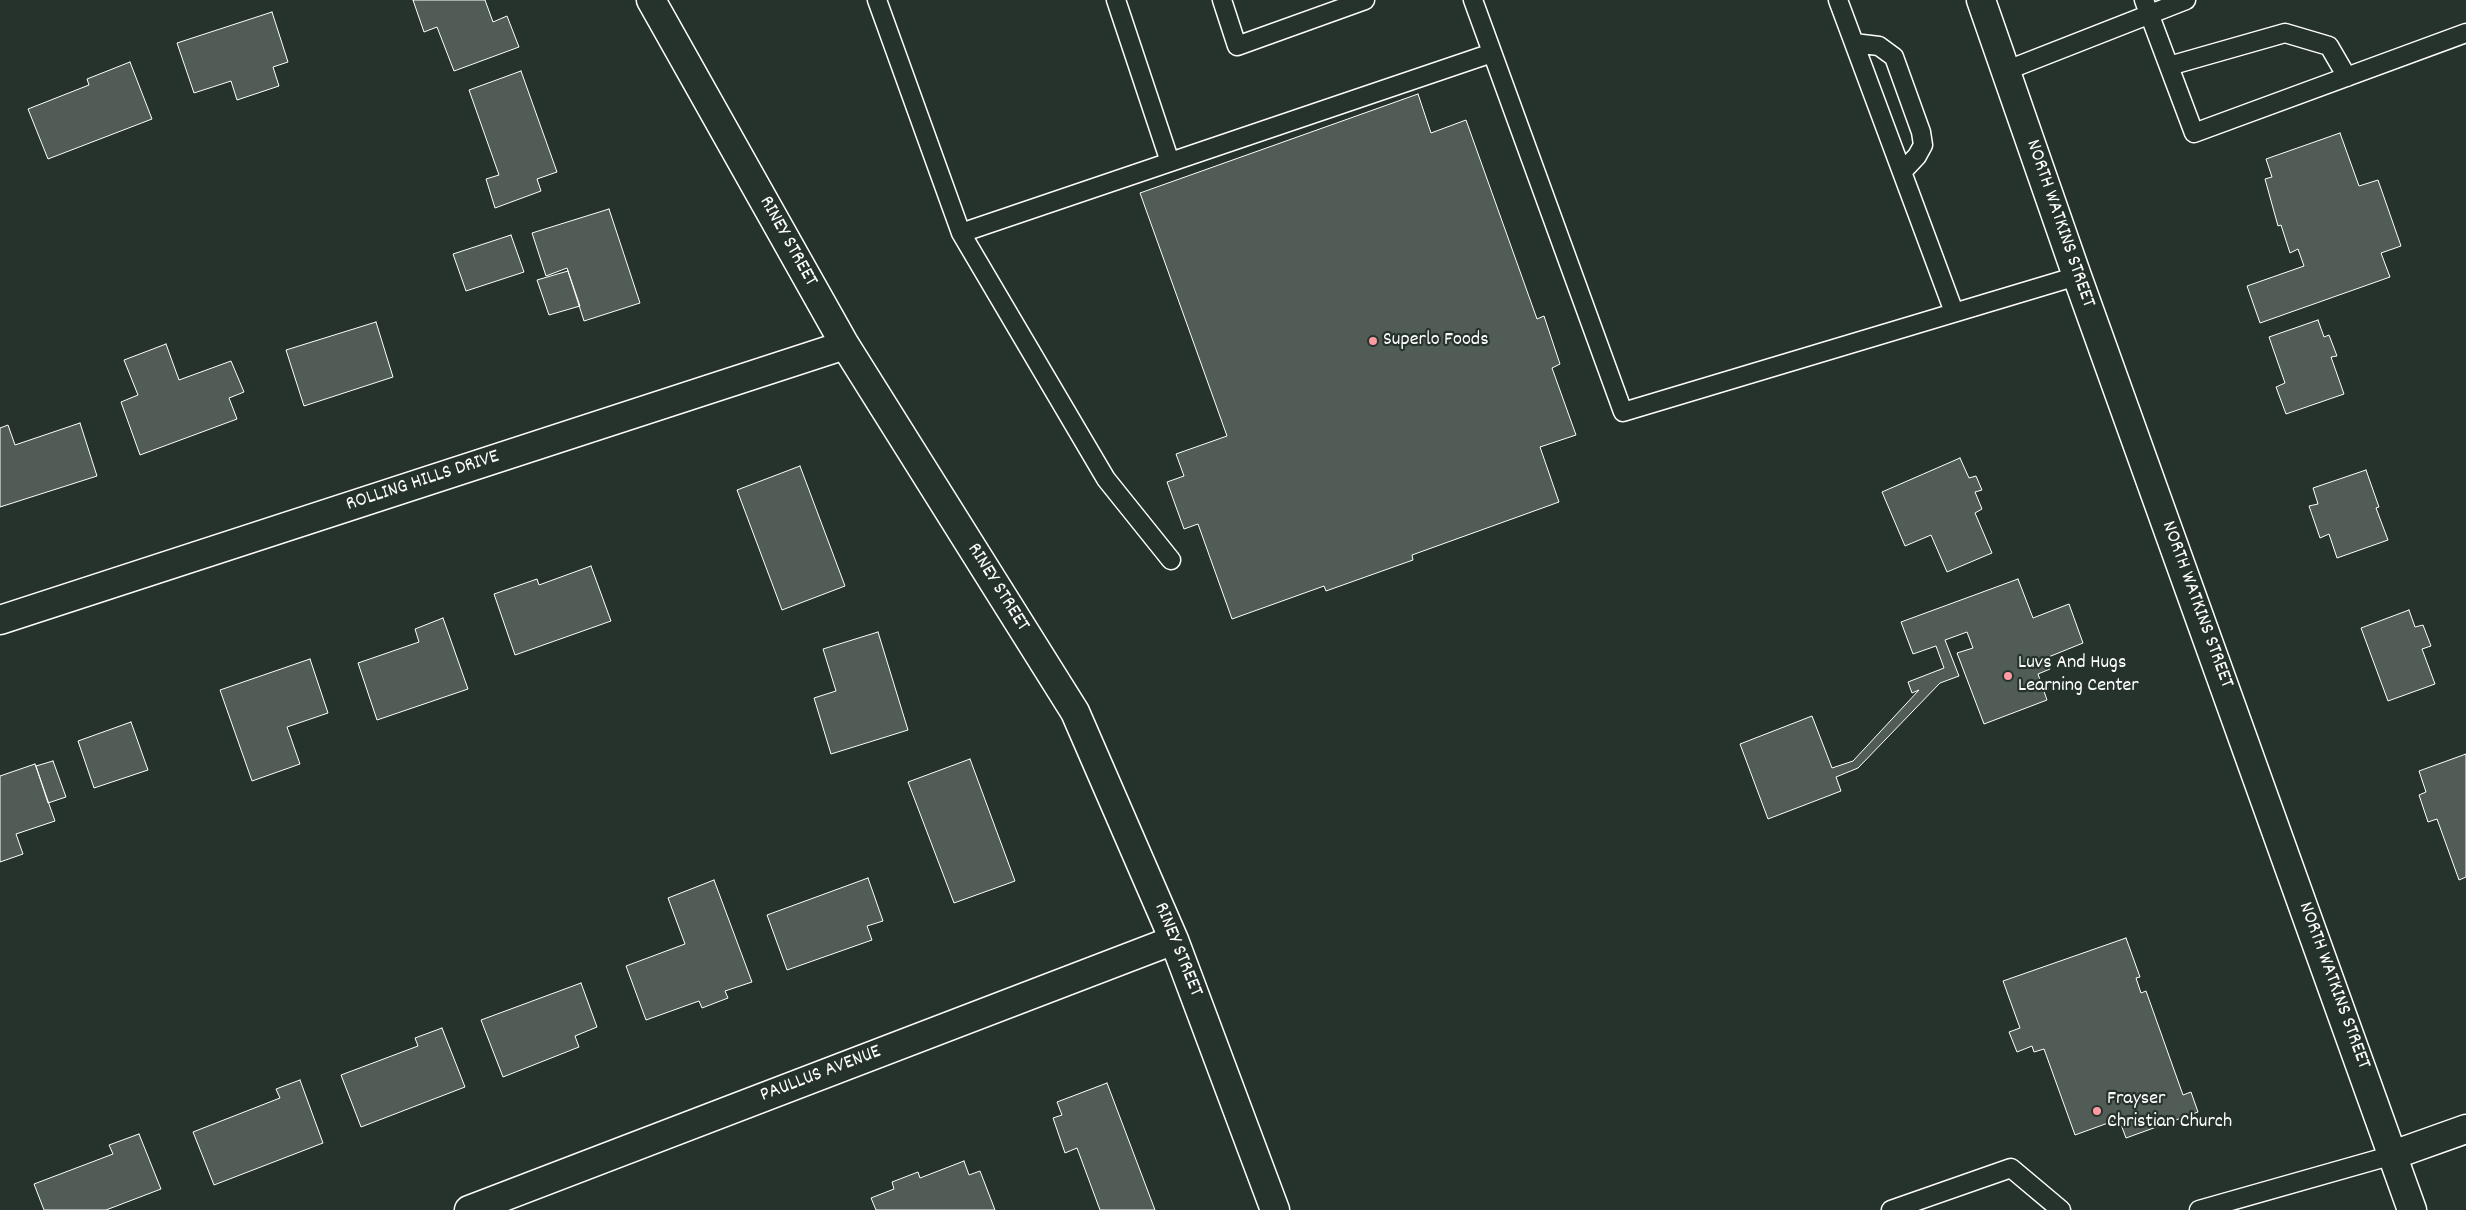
<!DOCTYPE html>
<html>
<head>
<meta charset="utf-8">
<style>
	body { margin:0 }
	canvas { display:block; background:#26332d }
</style>
</head>
<body>
<canvas width="2466" height="1210"></canvas>
<script>
const c = document.querySelector('canvas').getContext('2d');
c.lineJoin = 'round';
function paint(path, color) { c.fillStyle = color; c.fill(path, 'evenodd'); }
const poly = rows => new Path2D(rows.map(r => 'M' + r).join(''));
function stroke(path, color, width, dash) { c.strokeStyle = color; c.lineWidth = width; c.lineCap = dash ? 'butt' : 'round'; c.setLineDash(dash || []); c.stroke(path); }
function drawText(font, color, halo, rows, align = 'center') {
  c.font = font + ' Dekko,sans-serif'; c.lineWidth = 4.5; c.setLineDash([]); c.textBaseline = 'middle'; c.strokeStyle = halo; c.fillStyle = color; for (const [text, x, y, turn = 0] of rows) {
    c.save(); c.translate(x, y); c.rotate((+turn || 0) * Math.PI / 180); c.textAlign = isNaN(turn) ? turn : align; if (halo) c.strokeText(text, 0, 0); c.fillText(text, 0, 0); c.restore();
  }
}
const building = poly([
	[413,0,485,0,493,22,507,16,519,47,454,71,437,27,424,32,413,0],
	[272,12,288,62,273,67,279,86,237,100,231,81,194,93,177,43,272,12],
	[130,62,152,119,48,159,28,109,89,85,87,79,130,62],
	[521,71,557,172,537,179,541,191,495,208,486,179,499,175,469,90,521,71],
	[1418,94,1431,133,1466,120,1537,319,1544,316,1560,364,1552,368,1576,435,1540,447,1559,502,1412,555,1413,560,1326,591,1324,586,1232,619,1198,524,1184,529,1167,482,1184,476,1176,454,1227,436,1140,193,1418,94],
	[2340,133,2359,186,2378,180,2401,246,2381,253,2390,277,2260,323,2247,286,2304,266,2298,249,2290,253,2281,225,2278,226,2265,179,2272,177,2266,159,2340,133],
	[609,209,640,303,584,321,567,268,546,276,532,233,609,209],
	[511,235,524,272,466,291,453,254,511,235],
	[568,271,580,306,549,315,537,280,568,271],
	[2318,320,2324,337,2329,335,2337,356,2331,357,2344,394,2286,414,2276,387,2285,383,2269,337,2318,320],
	[376,322,393,377,304,406,286,350,376,322],
	[166,344,179,380,231,361,244,392,229,398,237,419,140,455,121,402,138,395,124,360,166,344],
	[80,423,97,476,0,507,0,428,8,425,15,445,80,423],
	[1960,458,1969,478,1976,476,1982,490,1975,492,1982,509,1975,513,1992,553,1947,572,1931,535,1905,546,1882,492,1960,458],
	[800,466,845,586,782,610,737,490,800,466],
	[2366,470,2379,507,2376,508,2388,540,2337,558,2329,534,2320,538,2309,506,2318,504,2313,488,2366,470],
	[591,566,611,621,515,655,494,594,537,579,539,585,591,566],
	[2018,579,2033,618,2069,604,2083,643,2046,658,2050,669,2038,674,2047,700,1984,724,1957,653,1973,648,1967,632,1945,640,1959,676,1940,683,1858,768,1836,777,1841,791,1768,819,1740,744,1812,716,1832,768,1853,761,1919,690,1912,693,1908,682,1944,668,1936,646,1913,654,1901,622,2018,579],
	[2409,610,2415,627,2423,625,2431,646,2422,649,2435,684,2388,701,2361,628,2409,610],
	[443,618,468,689,377,720,358,663,419,642,415,629,443,618],
	[878,632,908,730,831,754,814,698,836,691,823,649,878,632],
	[310,659,328,713,287,727,300,764,252,781,220,690,310,659],
	[131,722,148,770,94,788,78,741,131,722],
	[2466,754,2466,877,2459,880,2437,819,2428,822,2419,795,2426,792,2419,771,2466,754],
	[970,759,1015,881,954,903,908,782,970,759],
	[53,761,66,797,48,803,36,766,53,761],
	[35,764,55,821,16,834,23,854,0,862,0,776,35,764],
	[868,878,883,921,867,926,872,940,787,970,767,915,868,878],
	[714,880,752,982,725,991,728,998,702,1008,699,1001,646,1020,626,966,685,944,668,898,714,880],
	[2126,938,2140,977,2136,978,2141,993,2146,991,2183,1095,2191,1092,2198,1112,2126,1138,2119,1119,2075,1135,2044,1049,2034,1052,2032,1046,2017,1052,2009,1032,2020,1028,2003,981,2126,938],
	[581,983,597,1027,575,1036,579,1047,503,1077,481,1020,581,983],
	[442,1028,465,1087,361,1127,341,1075,418,1046,415,1038,442,1028],
	[300,1080,323,1143,214,1185,193,1132,280,1098,276,1089,300,1080],
	[1107,1083,1155,1210,1100,1210,1077,1148,1065,1153,1053,1118,1062,1115,1057,1102,1107,1083],
	[139,1134,161,1189,106,1210,44,1210,34,1184,113,1154,109,1145,139,1134],
	[964,1161,969,1175,980,1171,995,1210,876,1210,871,1198,894,1189,892,1182,918,1172,920,1178,964,1161]
]);
const service = poly([
	[877,0,961,233,1106,479,1171,560],
	[1116,0,1170,162],
	[1222,0,1237,46,1365,0],
	[1473,0,1623,412,2077,276],
	[1838,0,1954,312],
	[2144,0,2194,133,2466,33],
	[1854,43,1879,46,1894,57,1921,132,1923,145,1917,156,1902,172],
	[2169,66,2285,33,2329,46,2347,77],
	[2005,71,2186,0],
	[961,233,1492,53],
	[1891,1210,2011,1168,2061,1210],
	[2199,1210,2393,1155]
]);
const minor = poly([
	[651,0,845,345,1075,712,1174,940,1275,1210],
	[0,620,845,345],
	[2393,1155,2466,1129],
	[469,1210,1174,940]
]);
const secondary = poly([
	[1981,0,2077,276,2412,1210]
]);
const markers = [
	[1373,341,5,"#ff9aa2"],
	[2008,676,5,"#ff9aa2"],
	[2097,1111,5,"#ff9aa2"]
];
const streetNames = [
	["NORTH WATKINS STREET",2059,224,71],
	["RINEY STREET",787,242,61],
	["ROLLING HILLS DRIVE",423,482,-18],
	["RINEY STREET",997,588,58],
	["NORTH WATKINS STREET",2196,605,70],
	["RINEY STREET",1177,950,68],
	["NORTH WATKINS STREET",2333,986,70],
	["PAULLUS AVENUE",821,1075,-21]
];
const poiNames = [
	["Superlo Foods",1383,341],
	["Luvs And Hugs",2018,664],
	["Learning Center",2018,687],
	["Frayser",2107,1100],
	["Christian Church",2107,1123]
];
paint(building, '#515c57');
stroke(building, '#fff', 1);
stroke(service, '#fff', 21);
stroke(minor, '#fff', 31);
stroke(secondary, '#fff', 31);
stroke(service, '#26332d', 18);
stroke(minor, '#26332d', 28);
stroke(secondary, '#26332d', 28);
for (const [x, y, r, color] of markers) { const dot = new Path2D(); dot.arc(x, y, r, 0, 2 * Math.PI); c.fillStyle = color; c.fill(dot); stroke(dot, '#26332d', 2); }
drawText('20px', '#fff', '#26332d', streetNames);
drawText('20px', '#fff', '#26332d', poiNames, 'left');
</script>
</body>
</html>
